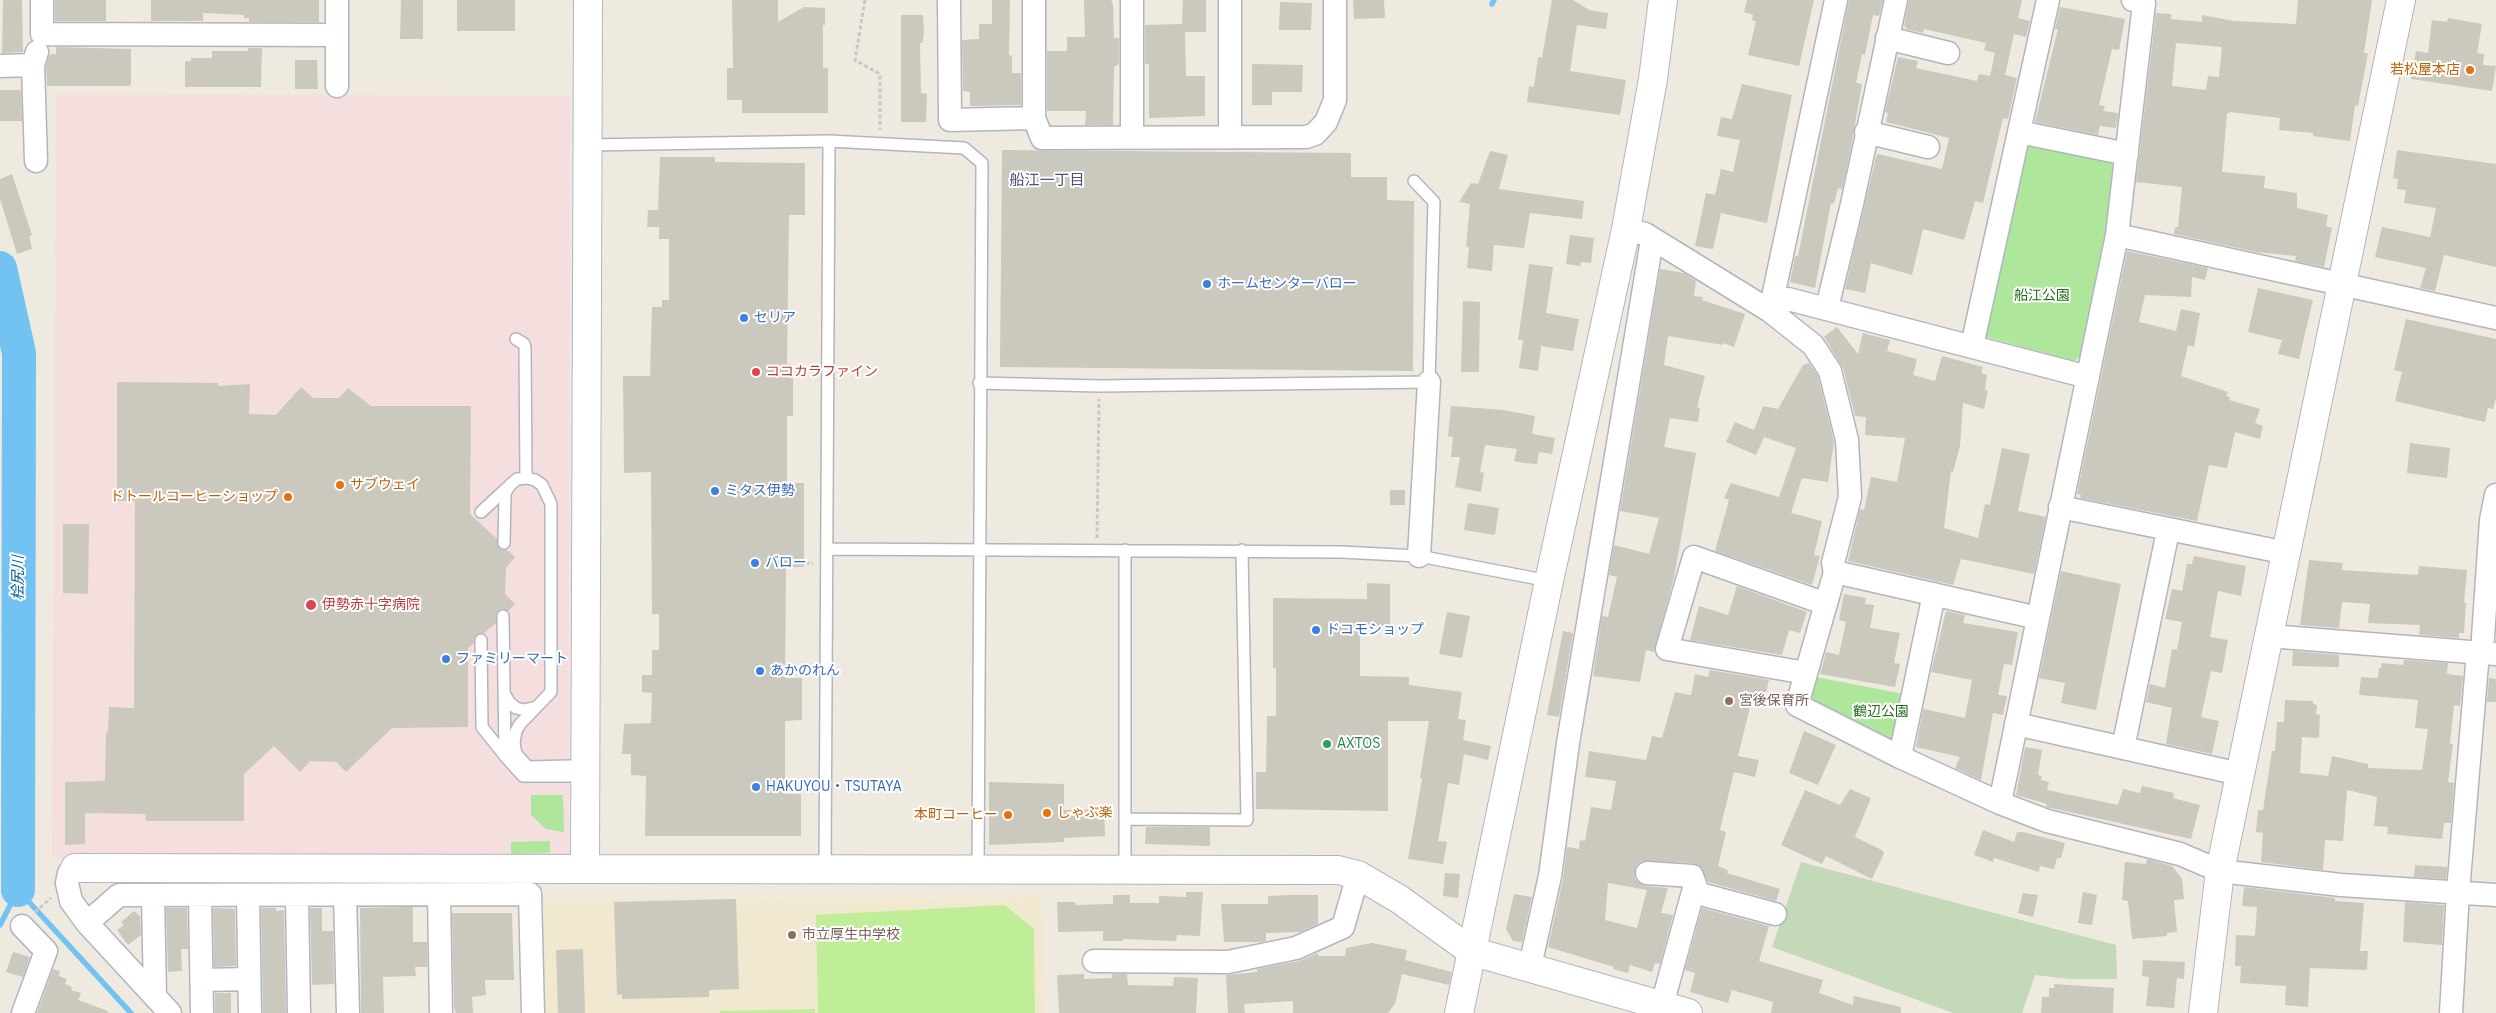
<!DOCTYPE html>
<html>
<head>
<meta charset="utf-8">
<style>
	body { margin:0 }
	canvas { display:block; background:#efeae0 }
</style>
</head>
<body>
<canvas width="2496" height="1013"></canvas>
<script>
const c = document.querySelector('canvas').getContext('2d');
c.lineJoin = 'round';
function paint(path, color) { c.fillStyle = color; c.fill(path, 'evenodd'); }
const poly = rows => new Path2D(rows.map(r => 'M' + r).join(''));
function stroke(path, color, width, dash) { c.strokeStyle = color; c.lineWidth = width; c.lineCap = dash ? 'butt' : 'round'; c.setLineDash(dash || []); c.stroke(path); }
function drawText(font, color, halo, rows, align = 'center') {
  c.font = font + ' "IBM Plex Sans","Noto Sans JP",sans-serif'; c.lineWidth = 4; c.setLineDash([]); c.textBaseline = 'middle'; c.strokeStyle = halo; c.fillStyle = color; for (const [text, x, y, turn = 0] of rows) {
    c.save(); c.translate(x, y); c.rotate((+turn || 0) * Math.PI / 180); c.textAlign = isNaN(turn) ? turn : align; if (halo) c.strokeText(text, 0, 0); c.fillText(text, 0, 0); c.restore();
  }
}
const education = poly([
	[1041,897,1045,1013,544,1013,541,899]
]);
const medical = poly([
	[56,94,570,96,569,856,52,858]
]);
const green = poly([
	[2028,141,2117,164,2105,238,2081,356,2074,361,1986,337,1982,334],
	[1816,677,1909,695,1898,734,1890,741,1817,706,1811,696],
	[531,795,563,795,564,832,546,829,531,815],
	[550,841,550,853,511,854,511,842]
]);
const cemetery = poly([
	[1801,862,2116,945,2117,979,2070,979,2035,975,2022,1013,1953,1013,1772,947]
]);
const pitch = poly([
	[1005,905,1034,929,1035,1013,818,1013,816,915],
	[815,1009,815,1013,720,1013,720,1011]
]);
const stream = poly([
	[1492,4,1494,0],
	[0,925,18,890,131,1013]
]);
const river = poly([
	[0,268,19,353,18,890]
]);
const building = poly([
	[3,0,22,0,23,52,2,53],
	[55,0,106,0,106,21,55,21],
	[151,0,319,0,319,22,249,22,249,18,244,18,244,15,203,13,203,21,151,21],
	[401,0,423,0,423,39,400,39],
	[457,0,515,0,515,31,457,31],
	[732,0,778,0,778,22,804,7,825,8,825,25,823,25,823,68,828,68,828,113,742,113,742,100,727,100,727,68,733,68],
	[992,0,1010,0,1009,55,1012,56,1012,73,1021,73,1021,105,970,106,970,92,963,91,962,40,979,39,979,24,992,24],
	[1084,0,1111,0,1113,4,1114,38,1119,38,1119,64,1114,67,1113,125,1085,125,1086,111,1047,111,1047,51,1067,51,1067,37,1085,37],
	[1183,0,1206,0,1206,32,1185,32,1186,76,1205,76,1205,116,1149,118,1149,64,1145,64,1145,25,1182,24],
	[1353,0,1384,0,1385,18,1354,19],
	[1552,0,1573,0,1589,10,1608,13,1606,29,1577,25,1570,71,1626,80,1620,115,1527,102,1529,86,1534,87,1538,57,1542,58],
	[1747,0,1814,0,1799,66,1748,55,1756,21,1752,20,1753,15,1744,12],
	[1849,0,1883,0,1879,16,1873,15,1865,55,1862,54,1856,83,1862,84,1850,153,1842,189,1838,188,1834,204,1831,203,1815,288,1790,282,1795,256,1798,256],
	[1909,0,2022,0,2018,18,2030,21,2026,37,2014,34,2005,75,2017,78,2008,119,2003,118,1983,203,1975,201,1964,240,1923,229,1912,275,1871,263,1865,293,1845,289,1876,157,1878,154,1942,169,1949,138,1886,122,1888,113,1885,112,1898,57,1918,61,1916,68,1977,81,1979,74,1990,76,1995,53,1984,50,1986,43,1924,29,1923,33,1906,29,1906,27,1904,26],
	[2298,0,2372,0,2364,53,2368,53,2358,106,2355,105,2350,141,2313,136,2313,133,2279,130,2280,118,2230,112,2227,114,2222,172,2265,176,2264,188,2297,193,2297,208,2328,215,2326,226,2332,228,2324,267,2295,261,2296,256,2256,252,2174,234,2175,227,2178,227,2182,187,2136,182,2156,13,2171,14,2171,19,2202,22,2202,15,2234,21,2296,24],
	[2176,43,2222,47,2219,77,2208,76,2206,90,2172,86],
	[1280,2,1312,3,1311,30,1279,30],
	[2060,7,2125,19,2119,50,2112,49,2099,105,2105,106,2103,111,2118,113,2116,128,2100,126,2098,135,2035,122,2058,29,2055,29],
	[901,15,923,15,924,34,922,43,920,43,921,93,927,94,926,122,901,122],
	[2448,18,2482,24,2477,53,2484,54,2483,65,2496,66,2492,91,2411,79,2416,51,2428,53,2432,20,2447,22],
	[56,47,131,49,131,84,129,86,47,86,46,66,50,54,56,54],
	[248,48,262,48,261,87,185,87,185,61,191,61,191,58,212,58,212,51,248,51],
	[295,60,317,60,318,89,295,89],
	[1252,64,1303,65,1302,92,1272,92,1272,105,1252,105],
	[1742,84,1792,95,1767,223,1721,213,1713,249,1695,246,1706,193,1715,195,1721,169,1733,172,1740,140,1717,136,1721,117,1732,119],
	[0,90,21,90,22,121,0,121],
	[1002,150,1351,153,1351,177,1387,177,1387,200,1414,201,1413,371,1000,367],
	[2397,150,2496,164,2496,267,2444,255,2435,291,2420,288,2426,268,2375,257,2382,227,2430,237,2436,208,2404,203,2406,190,2397,189,2398,179,2393,178],
	[1490,151,1508,155,1499,189,1584,201,1582,219,1530,213,1524,248,1494,245,1492,271,1467,268,1469,247,1466,246,1470,204,1459,202,1471,183,1478,184],
	[660,157,715,157,715,162,805,163,805,215,789,215,787,364,793,365,793,416,787,416,787,483,804,483,804,567,786,567,785,678,802,678,802,720,785,721,785,794,801,794,801,836,645,836,646,776,631,775,631,754,622,754,624,724,651,723,652,693,642,692,642,675,652,675,652,650,659,650,659,614,652,614,651,472,624,473,623,376,650,376,652,307,662,307,662,300,669,300,669,239,659,239,659,227,647,227,648,210,658,210],
	[12,174,32,235,29,236,32,249,17,254,0,199,0,179],
	[1570,235,1594,238,1591,263,1581,262,1580,266,1566,264],
	[2127,251,2208,268,2205,280,2192,277,2191,297,2145,295,2139,322,2176,331,2181,309,2200,313,2194,347,2188,345,2181,376,2228,392,2226,396,2230,397,2229,400,2260,409,2255,423,2263,426,2260,439,2235,432,2227,468,2209,465,2197,521,2080,498,2081,495,2077,494],
	[1529,264,1553,267,1546,313,1579,319,1573,351,1541,346,1538,371,1519,368,1523,340,1518,340],
	[1660,269,1684,273,1696,281,1694,296,1703,297,1702,300,1745,314,1734,347,1723,343,1723,345,1668,336,1664,365,1705,376,1697,407,1700,408,1698,422,1670,418,1664,447,1696,453,1674,578,1654,652,1646,650,1640,682,1593,676,1602,616,1608,617,1617,577,1609,575,1614,545,1649,554,1659,518,1620,511],
	[2258,288,2313,300,2299,359,2278,354,2282,340,2248,332],
	[1463,301,1480,302,1479,372,1461,372],
	[2406,319,2496,339,2496,398,2493,409,2488,408,2485,422,2395,401,2402,372,2394,370],
	[1837,327,1858,354,1863,333,1890,340,1887,351,1917,359,1913,375,1935,381,1942,356,1983,367,1981,373,1987,375,1985,390,1988,391,1984,409,1963,403,1960,446,1953,472,1951,471,1944,528,1978,538,1985,504,1990,505,2002,448,2030,454,2018,511,2046,517,2034,574,1961,559,1953,585,1848,561,1860,509,1864,510,1871,477,1897,482,1905,438,1865,435,1866,417,1855,416,1843,368,1824,337],
	[1809,363,1818,376,1834,442,1828,482,1802,478,1791,513,1822,521,1814,555,1820,556,1812,585,1715,551,1729,500,1724,498,1731,483,1779,497,1796,448,1764,437,1756,455,1726,442,1735,422,1754,430,1763,406,1778,409,1803,365],
	[117,382,218,383,218,386,250,384,249,414,276,415,301,387,313,398,339,398,348,388,371,406,471,406,470,514,497,539,500,549,507,550,515,557,506,568,505,594,515,604,508,611,503,609,499,610,496,623,484,633,477,634,474,643,468,648,468,727,392,728,346,772,336,762,310,761,300,772,274,746,244,774,244,821,146,821,145,814,85,813,85,844,65,845,65,782,105,781,106,732,108,732,109,707,134,708,135,501,117,501],
	[1451,406,1503,410,1535,416,1532,434,1555,438,1552,454,1539,452,1537,464,1524,463,1514,461,1517,449,1485,445,1480,472,1484,473,1481,492,1455,487,1460,457,1451,457,1453,437,1448,436],
	[2410,443,2450,448,2447,478,2407,473],
	[1390,490,1405,490,1405,505,1390,505],
	[1468,503,1499,508,1495,535,1464,530],
	[63,524,89,524,88,594,63,593],
	[2194,556,2246,566,2241,596,2218,591,2210,637,2228,640,2222,673,2211,671,2201,717,2219,721,2212,754,2166,744,2172,708,2146,702,2150,684,2165,688,2172,649,2177,650,2182,622,2165,619,2172,589,2182,591,2187,564,2192,564],
	[2309,560,2343,563,2342,570,2418,575,2419,566,2467,570,2464,603,2466,603,2464,633,2459,633,2459,638,2419,635,2420,625,2368,623,2370,604,2342,602,2339,628,2300,625],
	[2061,571,2121,584,2096,710,2061,703,2065,683,2039,678],
	[1367,583,1390,584,1390,626,1360,626,1360,676,1409,677,1409,685,1462,692,1458,719,1466,720,1463,740,1491,746,1488,760,1464,754,1459,785,1448,783,1438,841,1447,842,1443,864,1408,859,1422,779,1420,778,1429,721,1388,721,1388,811,1256,809,1256,772,1266,772,1267,716,1276,716,1276,668,1273,668,1273,598,1367,599],
	[1737,586,1807,612,1800,633,1789,630,1782,655,1690,640,1699,606,1728,615],
	[1844,594,1866,598,1865,604,1874,605,1870,628,1900,633,1894,663,1900,664,1895,687,1820,674,1826,652,1839,655,1846,622,1839,620],
	[1946,611,1965,615,1963,623,2018,632,2012,665,2004,664,1998,695,2007,696,2003,715,1993,713,1981,780,1955,768,1960,757,1916,747,1923,709,1965,718,1972,680,1931,672],
	[1447,612,1470,616,1462,658,1439,654],
	[1563,631,1573,633,1559,717,1547,715],
	[2293,651,2339,655,2339,667,2292,666],
	[2404,660,2448,663,2447,674,2463,676,2460,706,2454,705,2450,744,2453,744,2448,782,2454,783,2451,823,2444,823,2442,839,2387,834,2388,827,2374,826,2377,797,2347,790,2343,841,2325,840,2323,870,2261,862,2263,833,2256,832,2258,810,2263,810,2272,751,2275,751,2277,722,2284,722,2285,700,2313,701,2313,704,2317,705,2316,714,2320,715,2319,738,2302,737,2300,773,2328,776,2332,756,2368,764,2368,768,2422,770,2428,729,2415,728,2418,700,2359,695,2361,677,2378,678,2379,668,2381,668,2382,663,2403,665],
	[1710,670,1769,680,1764,701,1752,699,1738,756,1759,760,1755,777,1734,772,1720,830,1726,832,1718,866,1728,870,1727,873,1780,889,1776,901,1708,882,1700,866,1693,863,1642,861,1636,866,1635,879,1646,886,1668,888,1661,913,1673,915,1660,964,1655,963,1652,972,1630,965,1628,973,1613,969,1614,967,1548,947,1563,879,1567,847,1579,849,1580,840,1585,841,1591,807,1611,810,1616,781,1585,777,1589,751,1646,760,1652,736,1662,738,1675,692,1691,695,1695,674,1708,677],
	[1608,883,1647,890,1637,928,1605,920],
	[2489,678,2496,679,2496,702,2487,702],
	[1804,731,1836,745,1818,785,1789,773],
	[2025,747,2042,750,2038,775,2042,776,2041,780,2049,782,2047,790,2118,805,2123,789,2140,793,2142,786,2174,793,2173,798,2200,805,2191,839,2051,808,2046,807,2047,804,2016,795],
	[989,782,1064,784,1064,810,1104,809,1105,836,1064,838,1064,842,989,845],
	[1850,789,1871,798,1855,837,1882,850,1884,853,1872,879,1826,856,1822,864,1781,845,1805,790,1840,805],
	[1146,827,1210,827,1210,846,1145,844],
	[1983,830,2014,842,2017,832,2023,832,2065,843,2061,858,2057,858,2054,869,2040,866,2039,872,1994,858,1993,862,1974,855],
	[2147,859,2172,866,2182,879,2184,899,2174,900,2177,932,2167,933,2167,936,2132,939,2128,901,2122,900,2125,862,2146,864],
	[2415,865,2447,867,2446,879,2414,877],
	[1445,873,1460,874,1458,898,1443,896],
	[2244,887,2335,898,2335,901,2364,903,2360,951,2368,951,2367,970,2310,968,2308,1007,2285,1005,2286,986,2240,983,2241,966,2235,966,2236,935,2255,936,2257,907,2242,906],
	[1186,892,1203,892,1200,936,1177,935,1176,941,1123,939,1123,941,1103,941,1103,931,1058,932,1057,902,1075,902,1076,905,1113,904,1113,895,1130,895,1130,903,1159,903,1159,896,1186,897],
	[2083,892,2097,895,2092,925,2078,923],
	[2023,893,2038,895,2033,917,2018,913],
	[1514,894,1532,897,1522,942,1513,941,1506,929],
	[1288,895,1318,895,1318,924,1300,932,1266,933,1266,941,1259,942,1224,942,1221,904,1268,904,1268,896],
	[736,899,739,989,709,990,709,997,622,999,622,994,617,995,614,902],
	[2405,902,2444,905,2442,945,2403,942],
	[413,907,413,942,427,942,427,967,415,967,416,976,383,977,384,1013,361,1013,360,908],
	[166,908,187,908,188,949,181,949,182,971,168,972],
	[213,908,235,909,236,966,214,967],
	[261,908,276,908,276,911,284,910,286,1013,263,1013],
	[310,908,322,908,322,931,333,931,334,984,312,985],
	[1702,908,1769,926,1759,961,1823,980,1819,993,1853,1005,1854,996,1901,1007,1901,1013,1771,1013,1773,1002,1732,990,1728,1003,1690,992,1695,973,1685,970],
	[134,911,140,916,141,935,128,945,117,930,124,925,121,922],
	[452,913,512,913,514,980,485,980,486,995,472,997,473,1013,456,1013,454,1007],
	[1372,943,1407,950,1405,960,1452,972,1449,985,1402,974,1395,1004,1388,1013,1293,1013,1293,1001,1244,1004,1245,1013,1228,1013,1226,975,1257,972,1257,969,1299,961,1318,953,1318,956,1345,956,1346,948],
	[583,949,585,1013,558,1013,556,950],
	[13,952,30,957,23,977,6,972],
	[2143,960,2185,962,2184,979,2177,978,2174,1008,2146,1006,2149,977,2142,976],
	[53,969,60,971,59,976,67,979,65,984,72,987,71,990,81,993,78,1000,108,1011,108,1013,37,1013],
	[1084,974,1084,979,1112,978,1112,974,1127,974,1128,985,1173,986,1174,977,1198,978,1196,1013,1059,1013,1057,975],
	[2054,984,2114,988,2113,1013,2041,1013,2042,997,2049,997,2049,988,2054,988],
	[215,993,231,993,231,1013,215,1013]
]);
const path = poly([
	[865,0,855,60,880,74,880,130],
	[1097,538,1099,399],
	[786,563,813,563],
	[35,912,51,898]
]);
const lane = poly([
	[588,145,829,141,964,148,982,163,978,870],
	[516,339,524,344,525,348,526,478],
	[979,383,1099,386,1429,382,1434,202,1414,181],
	[481,512,507,488],
	[504,543,505,493,510,485,517,479,526,478,535,480,542,485,551,504,551,692,520,724,516,731,514,743,516,754,528,767,570,766,585,769],
	[827,549,1341,552,1419,556,1549,581],
	[1125,550,1125,870],
	[503,616,505,756,523,776,570,776,585,769],
	[481,640,482,727,505,756],
	[504,693,509,702,516,708,525,710,536,707],
	[1125,819,1247,820,1242,550],
	[825,869,829,141]
]);
const street = poly([
	[42,0,42,34,337,35],
	[949,0,950,120,1034,118],
	[1034,0,1034,118,1042,138,1306,137,1315,134,1326,122,1335,100,1335,0],
	[1887,38,1948,53],
	[33,65,36,161],
	[0,66,33,65,37,52],
	[337,86,337,0],
	[1866,132,1928,147],
	[2019,132,2127,154],
	[1132,137,1132,0],
	[1230,137,1230,0],
	[1626,229,1645,234,1770,311,1813,345,1830,371,1847,440,1850,497,1833,563,1835,572,1797,705,1900,757,2000,803,2047,821,2180,854,2220,871,2341,885,2496,895],
	[2117,235,2496,318],
	[1827,308,1852,204,1896,0],
	[1770,311,1788,299,2088,377],
	[1770,311,1836,0],
	[1972,346,2048,0],
	[2060,507,2287,553],
	[1419,556,1429,382],
	[1835,572,2038,618],
	[2269,636,2496,654],
	[2482,652,2491,520,2496,495],
	[1806,673,1667,649,1694,557,1826,604],
	[2016,724,2240,774],
	[2123,748,2168,531],
	[1900,757,1934,594],
	[2000,803,2117,235,2144,3,2133,0],
	[75,868,69,873,67,883,71,901,87,923,170,1013],
	[1647,873,1692,876,1698,893],
	[153,895,155,996],
	[200,895,202,1013],
	[248,895,250,1013],
	[345,895,348,1013],
	[439,895,441,1013],
	[297,896,299,1013],
	[87,923,119,895,530,894,533,1013],
	[22,926,46,951,23,1013],
	[1094,961,1228,962,1296,948,1343,927,1358,875],
	[1530,966,1550,876,1568,743,1652,240],
	[202,980,249,979],
	[1662,1005,1693,892,1775,914],
	[2451,1013,2458,892,2478,652]
]);
const secondary = poly([
	[588,0,585,869,1338,870,1358,875,1399,899,1471,951,1688,1013],
	[75,868,585,869],
	[1459,1013,1549,581,1626,229,1653,79,1663,0],
	[2203,1013,2220,871,2401,0]
]);
const markers = [
	[2470,70,5,"#e8710a"],
	[1207,284,5,"#3f7fe0"],
	[744,318,5,"#3f7fe0"],
	[756,372,5,"#e0444e"],
	[340,485,5,"#e8710a"],
	[715,491,5,"#3f7fe0"],
	[288,497,5,"#e8710a"],
	[755,563,5,"#3f7fe0"],
	[311,605,6,"#e0444e"],
	[1316,630,5,"#3f7fe0"],
	[446,659,5,"#3f7fe0"],
	[760,671,5,"#3f7fe0"],
	[1729,701,5,"#8d6e63"],
	[1327,744,5,"#2e9e5b"],
	[756,787,5,"#3f7fe0"],
	[1047,813,5,"#e8710a"],
	[1008,815,5,"#e8710a"],
	[792,935,5,"#8d6e63"]
];
const foodNames = [
	["若松屋本店",2460,70],
	["サブウェイ",350,485,"left"],
	["ドトールコーヒーショップ",278,497],
	["しゃぶ楽",1057,813,"left"],
	["本町コーヒー",998,815]
];
const shopNames = [
	["ホームセンターバロー",1217,284],
	["セリア",754,318],
	["ミタス伊勢",725,491],
	["バロー",765,563],
	["ドコモショップ",1326,630],
	["ファミリーマート",456,659],
	["あかのれん",770,671],
	["HAKUYOU・TSUTAYA",766,787]
];
const parkNames = [
	["船江公園",2042,296],
	["鶴辺公園",1881,712]
];
const healthNames = [
	["ココカラファイン",766,372],
	["伊勢赤十字病院",322,605]
];
const educationNames = [
	["宮後保育所",1739,701],
	["市立厚生中学校",802,935]
];
const leisureNames = [
	["AXTOS",1337,744]
];
const neighbourhoodNames = [
	["船江一丁目",1047,181]
];
const waterNames = [
	["桧尻川",19,578,-90]
];
paint(education, '#f0e9cf');
paint(medical, '#f5dfde');
paint(green, '#aee69c');
paint(cemetery, '#c4d9b7');
paint(pitch, '#c0ed98');
stroke(stream, '#72c3f1', 5.5);
stroke(river, '#72c3f1', 34);
paint(building, '#cbc8be');
stroke(lane, '#b3b4c1', 14);
stroke(street, '#b3b4c1', 25);
stroke(secondary, '#b3b4c1', 30);
stroke(path, '#c8c8c8', 3, [4, 2.5]);
stroke(lane, '#fff', 11);
stroke(street, '#fff', 22);
stroke(secondary, '#fff', 28);
for (const [x, y, r, color] of markers) { const dot = new Path2D(); dot.arc(x, y, r, 0, 2 * Math.PI); c.fillStyle = color; c.fill(dot); stroke(dot, '#fff', 2); }
drawText('14px', '#c56008', '#fff', foodNames, 'right');
drawText('14px', '#366cbe', '#fff', shopNames, 'left');
drawText('14px', '#236e1a', '#fff', parkNames);
drawText('14px', '#be3a42', '#fff', healthNames, 'left');
drawText('14px', '#785e54', '#fff', educationNames, 'left');
drawText('14px', '#27864d', '#fff', leisureNames, 'left');
drawText('15px', '#4c5080', '#fff', neighbourhoodNames);
drawText('italic 15px', '#0b60a3', '#fff', waterNames);
</script>
</body>
</html>
